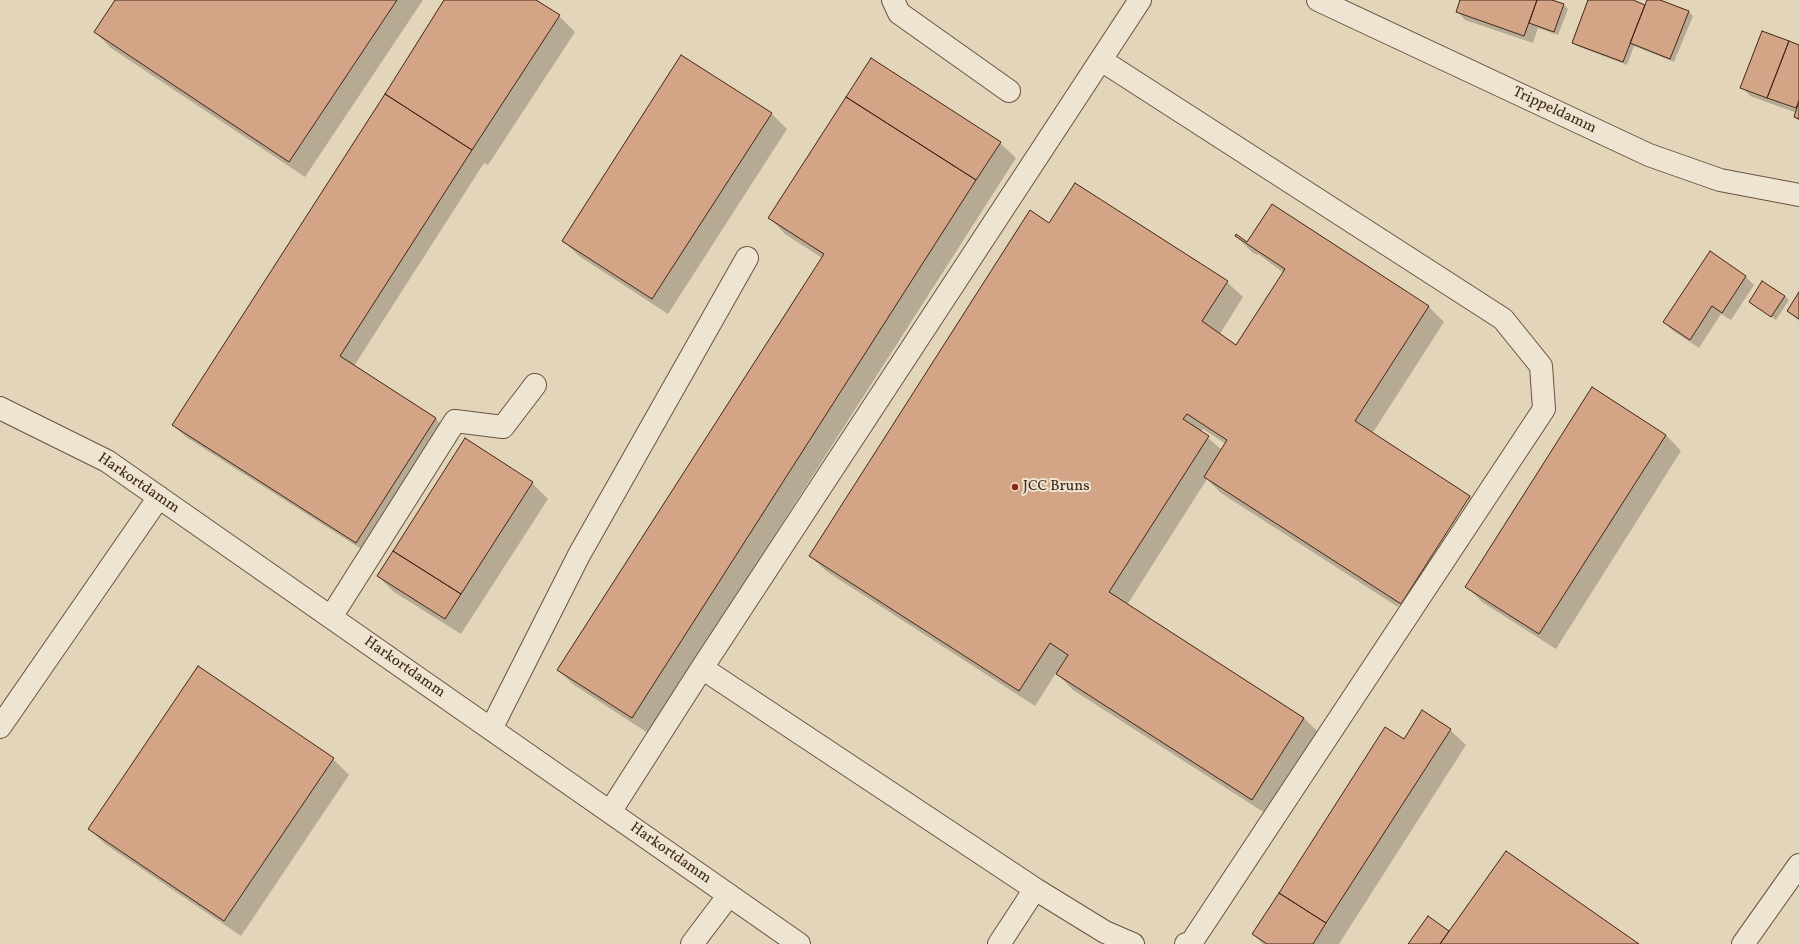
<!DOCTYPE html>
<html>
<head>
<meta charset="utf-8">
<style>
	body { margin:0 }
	canvas { display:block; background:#e3d5ba }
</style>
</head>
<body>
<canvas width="1799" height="944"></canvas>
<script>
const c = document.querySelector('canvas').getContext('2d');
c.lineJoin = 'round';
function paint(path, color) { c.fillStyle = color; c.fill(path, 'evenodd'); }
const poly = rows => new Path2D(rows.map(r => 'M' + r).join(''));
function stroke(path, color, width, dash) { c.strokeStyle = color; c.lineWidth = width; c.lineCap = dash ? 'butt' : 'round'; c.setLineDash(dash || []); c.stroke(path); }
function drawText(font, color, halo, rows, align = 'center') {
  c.font = font + ' Vollkorn,serif'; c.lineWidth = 4; c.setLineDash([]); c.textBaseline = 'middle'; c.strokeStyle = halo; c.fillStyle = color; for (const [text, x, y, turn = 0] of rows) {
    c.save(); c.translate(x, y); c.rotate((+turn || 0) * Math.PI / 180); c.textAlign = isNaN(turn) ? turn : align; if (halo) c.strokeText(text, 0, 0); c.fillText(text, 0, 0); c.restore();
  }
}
const shadow = poly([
	[117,0,423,0,305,177,111,48,95,32],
	[446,0,534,0,559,16,575,32,488,165,484,163,354,366,436,419,448,431,369,554,186,437,173,425],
	[1461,0,1549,0,1564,5,1568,9,1558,35,1538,28,1533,43,1465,20,1457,11],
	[1589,0,1630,0,1646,6,1648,0,1658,0,1689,12,1693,16,1674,62,1634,46,1627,65,1577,46,1573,42],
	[1799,47,1799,108,1750,90,1750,92,1799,110,1799,121,1795,117,1797,113,1750,96,1742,87],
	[771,113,787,129,668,314,579,256,563,241],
	[1000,143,1016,158,648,733,574,685,558,670,822,258,785,234,770,218],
	[1272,205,1428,306,1444,322,1372,434,1470,497,1486,513,1399,608,1470,499,1467,499,1398,607,1221,493,1207,479,1127,605,1304,718,1320,734,1268,815,1073,690,1056,673,1035,706,826,571,810,556,1050,224,1227,282,1243,297,1220,334,1237,346,1284,273,1258,254,1257,255,1252,252,1236,236,1247,245],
	[1203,429,1226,444,1222,450,1201,432],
	[1711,253,1746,277,1754,285,1731,320,1721,314,1699,348,1672,330,1664,322],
	[1799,294,1799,321,1788,311],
	[1785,296,1789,300,1776,320,1750,302],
	[1666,435,1681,451,1556,649,1482,602,1466,586],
	[532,483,548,499,461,634,394,592,378,576],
	[198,668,333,759,349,775,241,936,105,844,89,829],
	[1450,730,1466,745,1339,944,1263,944,1253,934,1404,740]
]);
const building = poly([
	[115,0,397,0,289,162,94,32,115,0],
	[444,0,536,0,560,15,472,150,385,94,444,0],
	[1460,0,1537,0,1524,36,1456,12,1460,0],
	[1537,0,1552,0,1564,4,1554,32,1529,23,1537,0],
	[1588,0,1633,0,1645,5,1623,62,1572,43,1588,0],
	[1647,0,1660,0,1689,11,1670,59,1630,43,1647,0],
	[1762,31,1789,41,1767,98,1740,88,1762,31],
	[1789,41,1799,45,1799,101,1796,108,1767,98,1789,41],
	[681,55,772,113,652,299,562,241,681,55],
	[871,58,1001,142,976,180,846,97,871,58],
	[385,94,472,150,340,356,436,418,356,543,172,425,385,94],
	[846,97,976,180,632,718,557,670,824,254,768,218,846,97],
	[1799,101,1799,119,1794,117,1799,101],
	[1075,183,1228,281,1202,321,1236,345,1285,269,1235,236,1236,234,1247,242,1272,204,1429,306,1355,421,1470,496,1401,604,1204,477,1227,440,1187,414,1183,419,1209,436,1109,592,1304,718,1252,800,1056,674,1068,655,1050,643,1019,691,809,556,1030,210,1049,223,1075,183],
	[1710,251,1746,276,1722,313,1712,306,1690,340,1663,322,1710,251],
	[1762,281,1785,296,1771,317,1749,302,1762,281],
	[1799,292,1799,319,1787,311,1799,292],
	[1592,387,1666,435,1539,634,1465,587,1592,387],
	[465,438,533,482,461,594,393,551,465,438],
	[393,551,461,594,445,619,377,576,393,551],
	[198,666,334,758,224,921,88,829,198,666],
	[1422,710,1451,729,1326,923,1279,893,1385,727,1404,739,1422,710],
	[1506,851,1639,944,1440,944,1506,851],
	[1279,893,1326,923,1313,944,1267,944,1252,934,1279,893],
	[1428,916,1449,931,1440,944,1408,944,1428,916]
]);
const minor = poly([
	[893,0,899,13,1009,91],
	[1318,0,1649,155,1720,180,1799,195],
	[1101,60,1503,319,1541,366,1544,409,1191,943,1186,944],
	[0,408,107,461,799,944],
	[331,617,455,421,503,427,535,385],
	[702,668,1035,889],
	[0,727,159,497],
	[491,729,579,555,747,258],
	[610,812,702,668,1140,0],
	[692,944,729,895],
	[999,944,1035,889,1105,932,1133,944],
	[1743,944,1799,865]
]);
const markers = [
	[1015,487,4,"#8f2418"]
];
const streetNames = [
	["Trippeldamm",1554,111,25],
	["Harkortdamm",138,484,34],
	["Harkortdamm",404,668,35],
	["Harkortdamm",670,854,35]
];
const poiNames = [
	["JCC Bruns",1023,487]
];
paint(shadow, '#0003');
paint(building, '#d4a487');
stroke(building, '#422617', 1);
stroke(minor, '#6a5240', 24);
stroke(minor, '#ede4d2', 22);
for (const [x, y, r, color] of markers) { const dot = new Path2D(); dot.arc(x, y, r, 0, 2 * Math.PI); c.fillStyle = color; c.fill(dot); stroke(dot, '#ede4d2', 1.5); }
drawText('15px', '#422617', '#ede4d2', streetNames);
drawText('15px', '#422617', '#ede4d2', poiNames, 'left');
</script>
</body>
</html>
